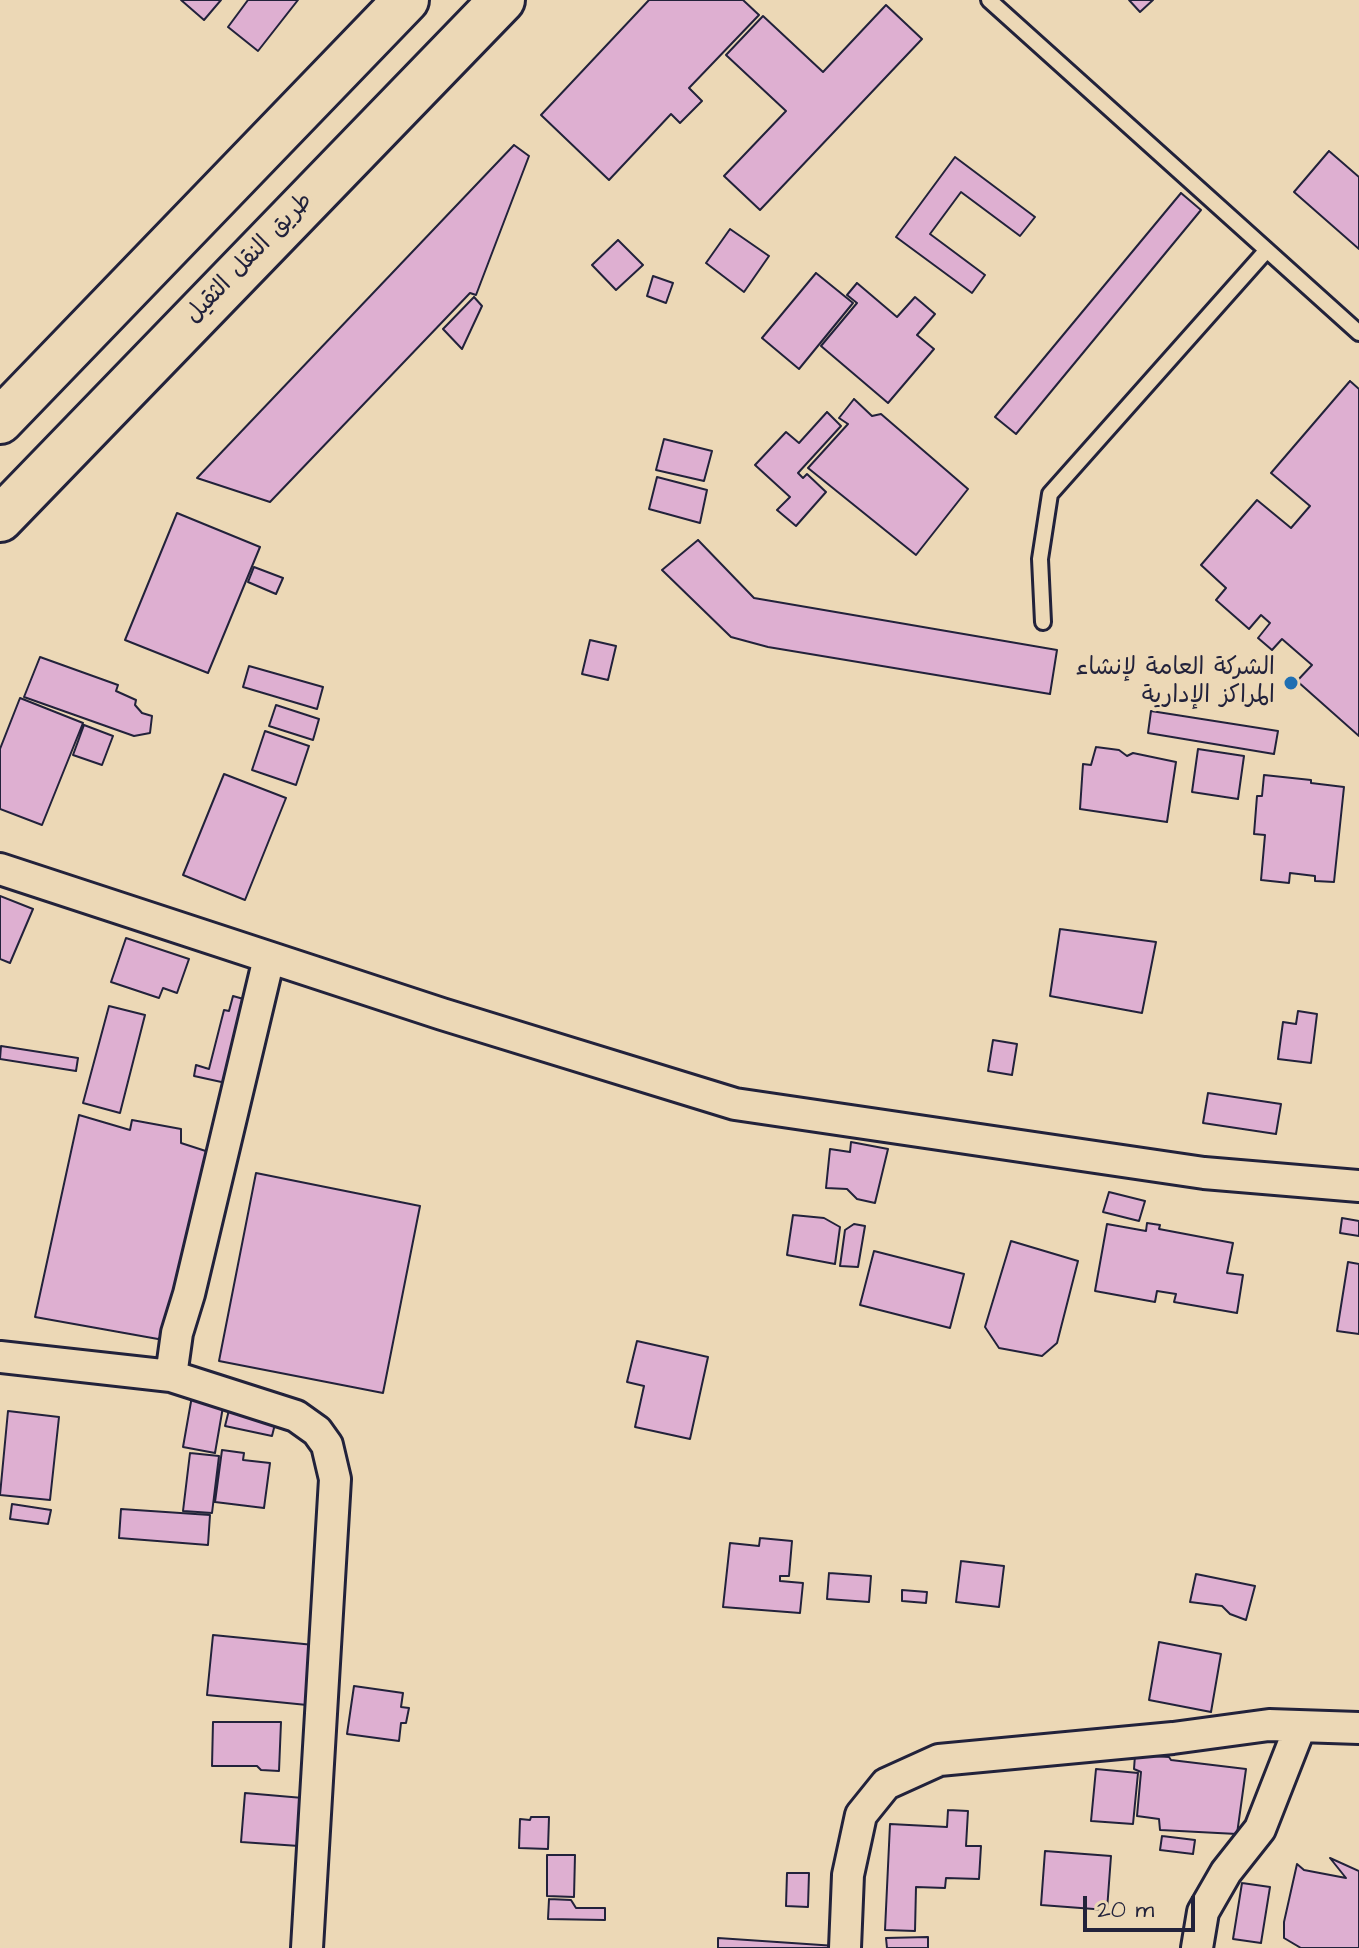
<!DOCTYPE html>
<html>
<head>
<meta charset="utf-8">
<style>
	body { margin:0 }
	#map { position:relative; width:1359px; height:1948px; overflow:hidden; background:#ecd8b6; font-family:"Architects Daughter",sans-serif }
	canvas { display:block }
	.scale { position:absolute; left:1083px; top:1896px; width:112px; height:36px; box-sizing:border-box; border:4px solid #22223b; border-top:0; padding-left:10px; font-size:24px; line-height:28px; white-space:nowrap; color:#22223b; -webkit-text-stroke:6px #ecd8b6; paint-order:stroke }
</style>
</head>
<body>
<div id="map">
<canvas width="1359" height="1948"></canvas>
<div class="scale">20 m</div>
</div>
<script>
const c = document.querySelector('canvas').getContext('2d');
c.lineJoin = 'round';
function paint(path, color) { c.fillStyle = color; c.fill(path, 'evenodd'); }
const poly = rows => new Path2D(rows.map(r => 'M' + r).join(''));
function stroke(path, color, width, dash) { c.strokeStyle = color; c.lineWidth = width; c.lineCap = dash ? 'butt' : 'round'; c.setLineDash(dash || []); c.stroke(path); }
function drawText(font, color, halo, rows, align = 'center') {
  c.font = font + ' "Architects Daughter","Playpen Sans Arabic",sans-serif'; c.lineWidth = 8; c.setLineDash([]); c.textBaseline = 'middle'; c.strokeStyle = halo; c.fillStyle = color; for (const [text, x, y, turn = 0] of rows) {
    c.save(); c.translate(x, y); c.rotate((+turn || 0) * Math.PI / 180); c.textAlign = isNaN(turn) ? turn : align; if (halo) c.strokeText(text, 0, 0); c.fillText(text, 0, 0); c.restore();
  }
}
const building = poly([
	[181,0,221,0,204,20,181,0],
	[248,0,298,0,258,51,228,27,248,0],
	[649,0,743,0,759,15,689,88,702,101,680,123,671,114,609,180,541,115,649,0],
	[1129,0,1153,0,1140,12,1129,0],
	[886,5,922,39,760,210,724,176,786,111,726,55,763,16,823,72,886,5],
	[514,145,529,156,476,295,470,293,270,502,197,478,514,145],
	[1329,151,1359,177,1359,249,1294,192,1329,151],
	[955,157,1035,217,1020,236,961,192,930,234,985,275,972,293,896,237,955,157],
	[1181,193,1201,210,1016,434,995,417,1181,193],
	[730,229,769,256,744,292,706,263,730,229],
	[618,240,643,265,616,290,592,265,618,240],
	[816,273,853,303,799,369,762,338,816,273],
	[653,276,673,283,666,303,647,296,653,276],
	[857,283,897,317,915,297,935,314,917,335,934,349,888,403,821,346,857,303,847,295,857,283],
	[474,297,482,306,462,349,443,329,474,297],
	[1350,381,1359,389,1359,736,1297,681,1312,665,1282,639,1272,650,1258,638,1270,623,1261,615,1249,629,1216,600,1226,588,1201,565,1257,500,1291,528,1310,506,1271,473,1350,381],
	[854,399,872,416,881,414,968,489,916,555,808,468,848,424,839,418,854,399],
	[827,412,841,426,798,473,803,478,807,474,826,492,796,526,777,510,790,497,755,465,786,432,799,443,827,412],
	[664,439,712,451,704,481,656,470,664,439],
	[657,477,707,490,700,523,649,509,657,477],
	[177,513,260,547,208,673,125,640,177,513],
	[698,540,754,598,1057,650,1050,694,768,647,731,637,662,570,698,540],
	[254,567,283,578,276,594,248,582,254,567],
	[590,640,616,646,608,680,582,674,590,640],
	[40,657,118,685,116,691,136,700,135,705,142,713,152,716,150,733,134,736,24,697,40,657],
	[249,666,323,687,317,709,243,687,249,666],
	[20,698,83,723,42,825,0,809,0,749,20,698],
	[276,705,319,719,313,740,269,726,276,705],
	[1151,711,1278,731,1274,754,1148,733,1151,711],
	[84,725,113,736,102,765,73,755,84,725],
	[265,731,309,746,296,785,252,770,265,731],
	[1096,747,1119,750,1127,756,1133,753,1176,762,1167,822,1080,809,1083,764,1091,765,1096,747],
	[1198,749,1244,756,1238,799,1192,792,1198,749],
	[224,774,286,798,245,900,183,875,224,774],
	[1264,775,1311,780,1311,783,1344,787,1334,882,1315,881,1315,876,1290,873,1289,883,1261,880,1265,835,1254,834,1257,796,1262,796,1264,775],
	[0,896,33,909,10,963,0,959,0,896],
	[1060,929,1156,942,1142,1013,1050,996,1060,929],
	[126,938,189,959,177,993,163,988,159,998,111,982,126,938],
	[233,996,247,1000,226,1083,194,1076,196,1065,209,1069,224,1010,229,1011,233,996],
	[109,1006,145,1015,120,1113,83,1103,109,1006],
	[1298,1011,1317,1014,1311,1063,1278,1059,1283,1022,1296,1024,1298,1011],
	[993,1040,1017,1044,1012,1075,988,1071,993,1040],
	[1,1046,78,1058,76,1071,0,1059,1,1046],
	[1208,1093,1281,1104,1276,1134,1203,1123,1208,1093],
	[79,1115,130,1130,132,1120,181,1129,181,1143,215,1154,166,1333,158,1339,35,1317,79,1115],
	[851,1142,888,1149,875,1203,857,1199,847,1189,826,1188,830,1149,850,1152,851,1142],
	[256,1173,420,1206,383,1393,219,1361,256,1173],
	[1109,1192,1145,1201,1139,1221,1103,1212,1109,1192],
	[793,1215,824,1218,840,1227,835,1264,787,1255,793,1215],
	[1342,1218,1359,1221,1359,1236,1340,1233,1342,1218],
	[1147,1223,1160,1225,1159,1229,1233,1243,1227,1273,1243,1275,1237,1313,1174,1302,1176,1294,1157,1291,1155,1302,1095,1291,1107,1224,1146,1231,1147,1223],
	[854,1224,865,1226,858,1267,840,1266,845,1230,854,1224],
	[1011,1241,1078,1261,1057,1343,1042,1356,999,1348,985,1327,1011,1241],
	[874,1251,964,1274,950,1328,860,1305,874,1251],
	[1348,1262,1359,1264,1359,1334,1337,1331,1348,1262],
	[637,1341,708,1357,690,1439,635,1427,644,1386,627,1382,637,1341],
	[192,1396,224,1401,215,1453,183,1447,192,1396],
	[229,1410,276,1420,272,1436,225,1426,229,1410],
	[8,1411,59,1417,50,1500,0,1495,8,1411],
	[222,1450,244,1453,243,1460,270,1463,264,1508,215,1502,222,1450],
	[190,1453,219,1456,212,1513,183,1511,190,1453],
	[12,1504,51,1510,48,1524,10,1519,12,1504],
	[121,1509,210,1515,208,1545,119,1538,121,1509],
	[760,1538,792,1541,789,1576,780,1576,780,1581,803,1583,800,1613,723,1607,730,1543,759,1546,760,1538],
	[961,1561,1004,1566,999,1607,956,1602,961,1561],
	[829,1573,871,1576,869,1602,827,1599,829,1573],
	[1196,1574,1255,1586,1246,1620,1230,1614,1222,1606,1190,1602,1196,1574],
	[902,1590,927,1592,926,1603,902,1601,902,1590],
	[213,1635,314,1645,307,1705,207,1695,213,1635],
	[1159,1642,1221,1654,1211,1712,1149,1700,1159,1642],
	[354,1686,403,1693,401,1707,409,1708,406,1723,401,1723,399,1741,347,1734,354,1686],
	[213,1722,281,1722,279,1771,261,1770,257,1766,212,1766,213,1722],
	[1135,1755,1169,1757,1171,1760,1246,1769,1237,1834,1160,1830,1159,1819,1137,1816,1141,1772,1134,1769,1135,1755],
	[1096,1769,1138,1773,1133,1824,1091,1821,1096,1769],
	[245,1793,303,1798,299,1846,241,1842,245,1793],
	[948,1810,968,1811,966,1846,981,1846,979,1879,946,1878,945,1888,916,1887,915,1931,885,1930,890,1824,947,1827,948,1810],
	[531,1817,549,1817,548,1849,519,1848,520,1819,530,1820,531,1817],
	[1162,1836,1195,1840,1193,1854,1160,1850,1162,1836],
	[1045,1851,1111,1856,1107,1910,1041,1905,1045,1851],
	[547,1855,575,1855,574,1897,547,1896,547,1855],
	[1330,1858,1359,1871,1359,1948,1301,1948,1284,1938,1284,1922,1297,1864,1304,1870,1346,1878,1330,1858],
	[787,1873,809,1873,808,1907,786,1906,787,1873],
	[1242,1883,1270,1887,1261,1943,1233,1939,1242,1883],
	[549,1899,571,1900,576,1908,605,1908,605,1920,548,1919,549,1899],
	[928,1937,928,1948,887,1948,886,1938,928,1937],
	[718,1938,836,1946,836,1948,718,1948,718,1938]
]);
const lane = poly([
	[989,0,1359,333],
	[1043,622,1040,559,1050,494,1266,251]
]);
const street = poly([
	[0,869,442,1014,735,1104,1204,1173,1359,1186],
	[269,958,189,1294,177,1333,171,1376,296,1416,317,1431,327,1445,335,1479,307,1948],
	[0,1357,171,1376],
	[845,1948,848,1875,861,1815,886,1784,939,1760,1173,1738,1269,1725,1359,1728],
	[1197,1948,1203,1912,1226,1872,1260,1829,1300,1727]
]);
const highway = poly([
	[0,421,406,0],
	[0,519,502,0]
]);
const markers = [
	[1291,683,8,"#1f6fb2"]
];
const streetNames = [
	["طريق النقل الثقيل",250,259,-46]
];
const poiNames = [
	["الشركة العامة لإنشاء",1275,669],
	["المراكز الإدارية",1275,697]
];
paint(building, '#deafd1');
stroke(building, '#22223b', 2);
stroke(lane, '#22223b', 20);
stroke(street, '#22223b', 36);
stroke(highway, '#22223b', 50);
stroke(lane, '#ecd8b6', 14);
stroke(street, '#ecd8b6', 30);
stroke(highway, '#ecd8b6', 44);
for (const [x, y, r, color] of markers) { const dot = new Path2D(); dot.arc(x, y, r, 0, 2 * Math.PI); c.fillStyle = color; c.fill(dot); stroke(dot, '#ecd8b6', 3); }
drawText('24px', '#22223b', '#ecd8b6', streetNames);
drawText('24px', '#22223b', '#ecd8b6', poiNames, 'right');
</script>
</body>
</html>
